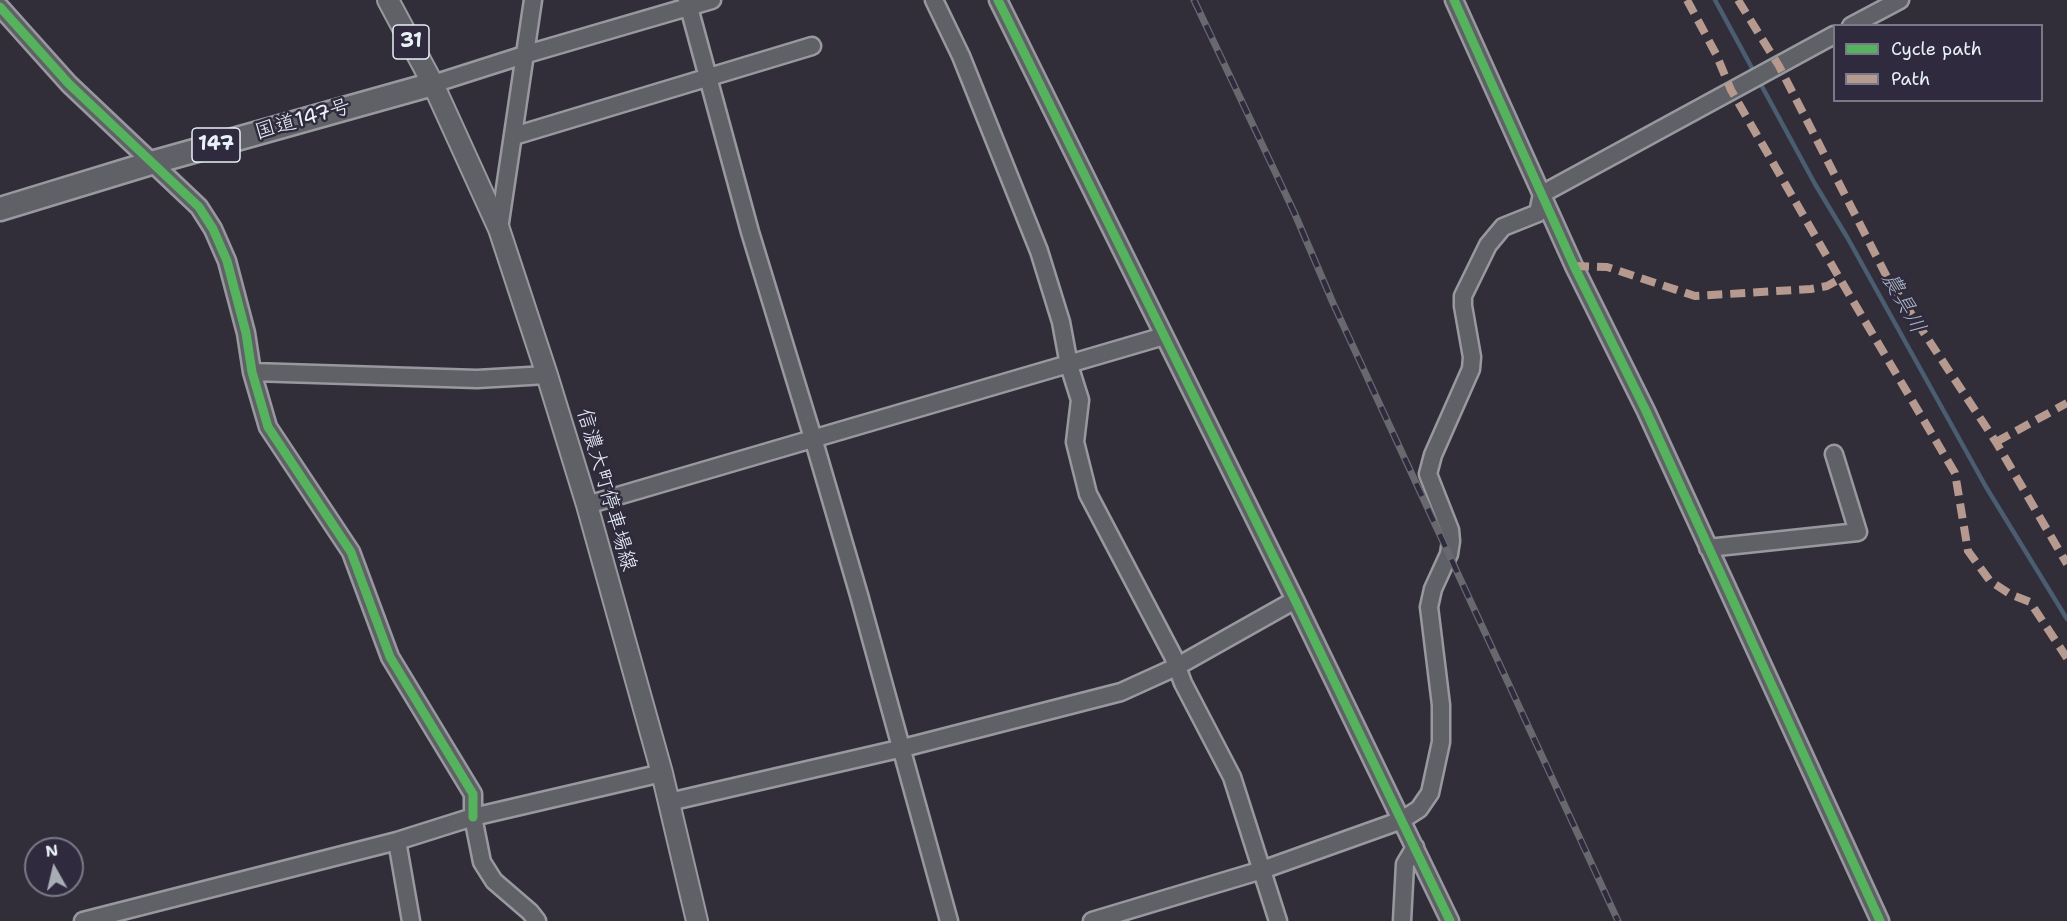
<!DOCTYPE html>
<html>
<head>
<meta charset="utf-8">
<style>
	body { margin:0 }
	#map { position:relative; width:2067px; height:921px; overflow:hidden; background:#312e39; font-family:"Shantell Sans",sans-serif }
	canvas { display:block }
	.legend { position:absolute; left:1833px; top:24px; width:210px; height:78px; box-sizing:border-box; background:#2f2a3d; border:2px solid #797a88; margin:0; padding:8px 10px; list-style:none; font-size:18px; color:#e8f1f8 }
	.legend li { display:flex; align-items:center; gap:12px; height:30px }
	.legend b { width:30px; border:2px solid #797a88 }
	.north { position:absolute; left:24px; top:837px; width:60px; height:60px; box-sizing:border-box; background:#2f2a3d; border:2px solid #797a88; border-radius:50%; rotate:352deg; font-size:16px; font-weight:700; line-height:24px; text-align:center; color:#e8f1f8 }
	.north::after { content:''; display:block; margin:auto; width:21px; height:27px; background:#a8adb5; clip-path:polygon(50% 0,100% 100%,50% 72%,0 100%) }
</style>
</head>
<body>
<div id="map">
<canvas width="2067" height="921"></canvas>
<ul class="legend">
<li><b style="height:8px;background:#56b35d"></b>Cycle path</li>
<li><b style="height:8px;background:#b69a8f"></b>Path</li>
</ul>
<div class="north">N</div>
</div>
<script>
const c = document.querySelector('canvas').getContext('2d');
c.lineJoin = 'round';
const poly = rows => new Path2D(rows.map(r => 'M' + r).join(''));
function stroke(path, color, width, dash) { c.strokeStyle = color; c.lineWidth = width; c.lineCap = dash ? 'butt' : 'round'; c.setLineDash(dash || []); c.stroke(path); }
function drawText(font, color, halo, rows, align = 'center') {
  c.font = font + ' "Shantell Sans","Klee One",sans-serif'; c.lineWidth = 5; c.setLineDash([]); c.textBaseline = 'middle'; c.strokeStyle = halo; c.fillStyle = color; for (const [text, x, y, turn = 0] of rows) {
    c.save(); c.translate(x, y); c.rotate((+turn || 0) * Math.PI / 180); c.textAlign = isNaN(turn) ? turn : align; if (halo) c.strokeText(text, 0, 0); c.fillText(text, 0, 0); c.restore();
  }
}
const stream = poly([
	[1715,0,1815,184,1847,237,1986,487,2067,619]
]);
const minor = poly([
	[687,0,750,232,813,438,859,595,949,921],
	[934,0,961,56,1039,251,1061,322,1069,365,1080,400,1075,442,1088,494,1173,656,1183,683,1232,777,1278,921],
	[998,0,1295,600,1450,921],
	[1454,0,1574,266,1646,411,1880,921],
	[0,7,69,84,199,207,213,229,227,261,246,333,252,372,268,427,351,552,390,657,473,794,473,817,482,862,494,881,530,912,537,921],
	[1851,26,1900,0],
	[433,84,527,54,712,0],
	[514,136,812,46],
	[499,229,533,0],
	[252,372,477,379,547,375],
	[587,505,1164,336],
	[1708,548,1858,532,1834,454],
	[669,802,903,748,1121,692,1176,667,1295,600],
	[397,841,411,921],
	[83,921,397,841,473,817,662,773],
	[1092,921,1262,870,1402,820,1419,809,1430,793,1441,742,1441,705,1429,607,1433,589,1449,554,1451,541,1450,530,1428,474,1433,455,1471,369,1472,357,1463,306,1463,296,1488,245,1503,227,1538,213,1542,194,1834,35],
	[1402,921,1405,864,1415,847]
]);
const major = poly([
	[388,0,433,84,499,229,547,375,587,505,662,773,697,921]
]);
const highway = poly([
	[0,209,151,163,433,84]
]);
const rail = poly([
	[1194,0,1294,212,1333,303,1618,921]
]);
const quiet = poly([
	[1687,0,1716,54,1731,90,1840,279,1955,473,1968,551,1990,581,2010,594,2030,602,2067,658],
	[1738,0,1779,66,1887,277,1996,442,2067,564],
	[1574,266,1607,267,1695,296,1811,289,1827,286,1840,279],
	[1996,442,2067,403]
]);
const cycleway = poly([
	[998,0,1295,600,1450,921],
	[1454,0,1574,266,1646,411,1880,921],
	[0,7,69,84,199,207,213,229,227,261,246,333,252,372,268,427,351,552,390,657,473,794,473,817]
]);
const shields = [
	[411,42,36],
	[216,145,48]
];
const shieldNames = [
	["31",411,42],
	["147",216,145]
];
const streetNames = [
	["国道147号",303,120,-16],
	["信濃大町停車場線",606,490,74]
];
const waterNames = [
	["農具川",1903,303,61]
];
stroke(stream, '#4a5d71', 4.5);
stroke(minor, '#98999f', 21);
stroke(major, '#98999f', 24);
stroke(highway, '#98999f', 27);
stroke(minor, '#606067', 16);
stroke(major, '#606067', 20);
stroke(highway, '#606067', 22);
stroke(rail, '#68686f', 7);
stroke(rail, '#2f2a3d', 4.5, [14]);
stroke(quiet, '#b69a8f', 8, [15, 8]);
stroke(cycleway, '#56b35d', 9);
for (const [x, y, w] of shields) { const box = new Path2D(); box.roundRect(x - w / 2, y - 17, w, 34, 4.5); c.fillStyle = '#2f2a3d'; c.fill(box); stroke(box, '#e8f1f8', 1.5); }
drawText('bold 20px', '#e8f1f8', null, shieldNames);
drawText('21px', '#e8f1f8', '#2f2a3d', streetNames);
drawText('italic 22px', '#aab8c4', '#2f2a3d', waterNames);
</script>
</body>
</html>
